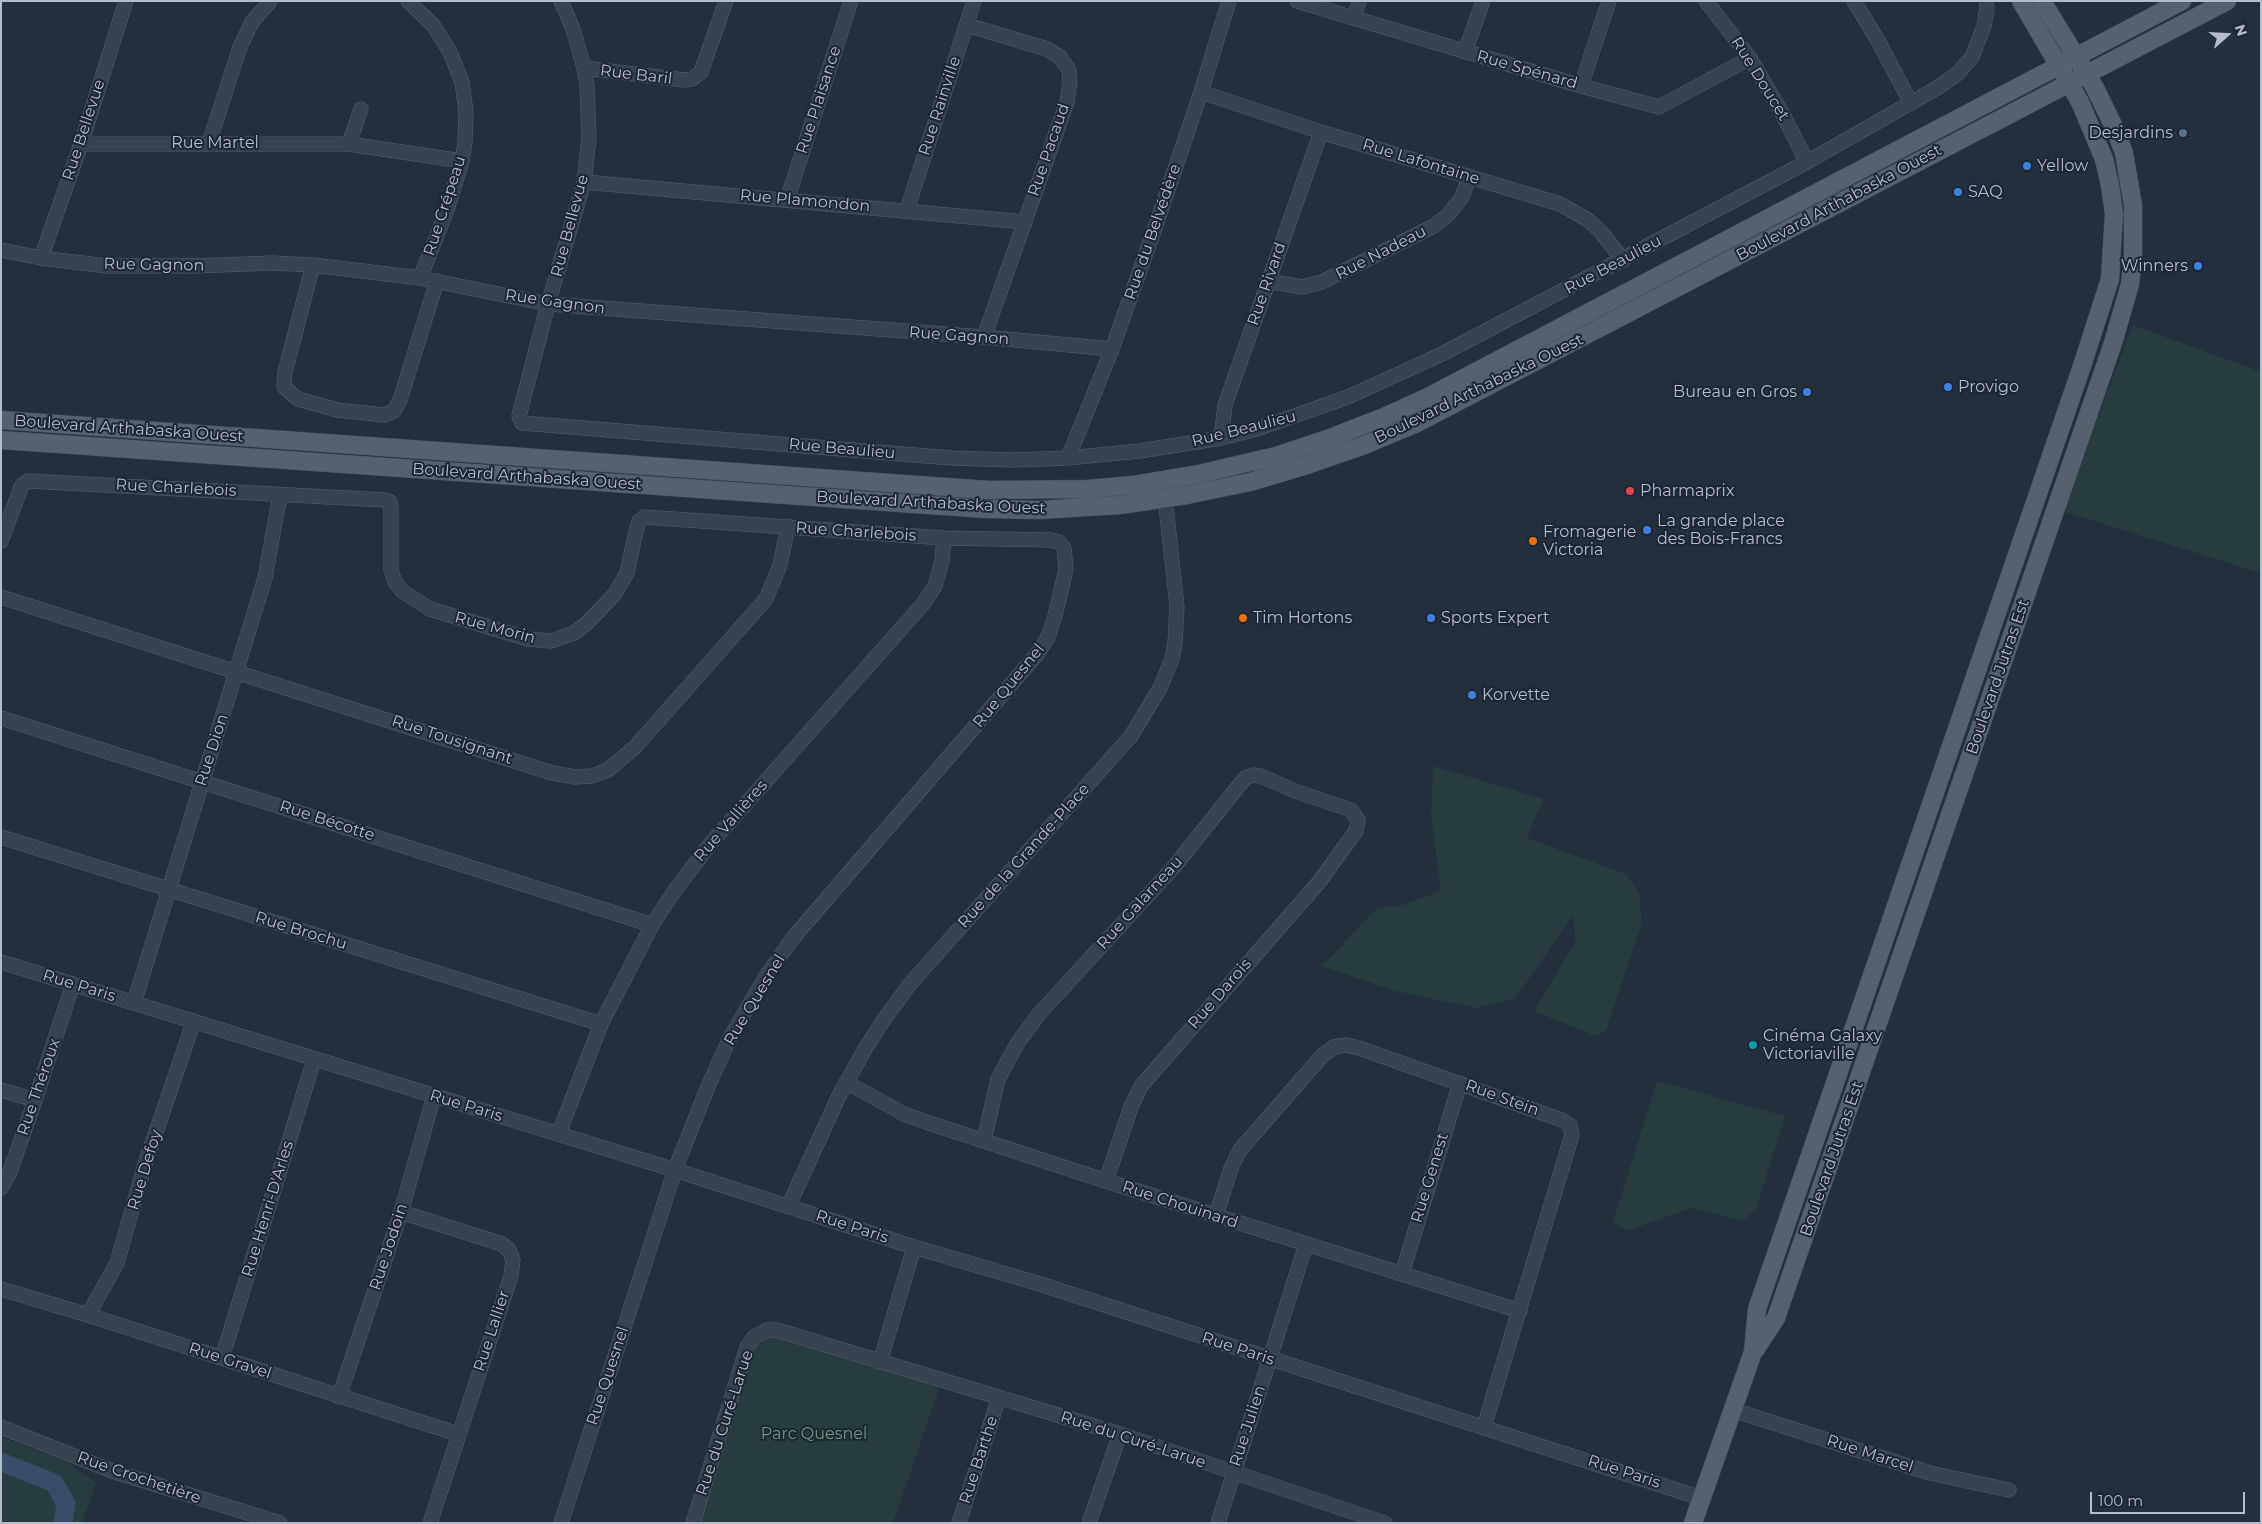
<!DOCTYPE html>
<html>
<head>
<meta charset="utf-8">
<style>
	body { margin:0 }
	#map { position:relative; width:2262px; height:1524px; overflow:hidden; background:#242f3e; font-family:Montserrat,sans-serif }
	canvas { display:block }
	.frame { position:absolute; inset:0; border:2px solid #b4bcc9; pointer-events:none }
	.north { position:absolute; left:2202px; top:10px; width:50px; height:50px; -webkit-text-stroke:4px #1d2633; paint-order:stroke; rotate:71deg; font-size:14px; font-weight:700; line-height:20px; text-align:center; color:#b4bcc9 }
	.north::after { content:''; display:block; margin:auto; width:18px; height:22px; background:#b4bcc9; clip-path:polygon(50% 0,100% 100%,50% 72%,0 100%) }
	.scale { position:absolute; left:2090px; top:1492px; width:155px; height:22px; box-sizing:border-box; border:2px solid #b4bcc9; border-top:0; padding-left:6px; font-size:15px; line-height:18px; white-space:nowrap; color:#b4bcc9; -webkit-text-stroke:4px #1d2633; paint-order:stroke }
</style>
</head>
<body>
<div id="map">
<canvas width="2262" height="1524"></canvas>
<div class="frame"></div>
<div class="north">N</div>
<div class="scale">100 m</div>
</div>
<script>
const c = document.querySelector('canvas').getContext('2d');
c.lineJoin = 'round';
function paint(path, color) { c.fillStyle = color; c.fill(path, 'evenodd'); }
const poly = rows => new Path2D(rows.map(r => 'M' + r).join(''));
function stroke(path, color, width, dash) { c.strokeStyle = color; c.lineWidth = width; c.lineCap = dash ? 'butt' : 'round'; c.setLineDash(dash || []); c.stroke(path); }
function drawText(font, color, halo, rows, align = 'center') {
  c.font = font + ' Montserrat,sans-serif'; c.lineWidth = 4; c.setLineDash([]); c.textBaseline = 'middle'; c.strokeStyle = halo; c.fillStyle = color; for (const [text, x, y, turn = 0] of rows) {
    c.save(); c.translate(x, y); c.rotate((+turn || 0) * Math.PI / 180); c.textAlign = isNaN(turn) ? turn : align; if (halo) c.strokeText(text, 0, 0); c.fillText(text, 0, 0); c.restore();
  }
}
const green = poly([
	[2133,325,2261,372,2261,573,2062,511],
	[1433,766,1543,799,1527,838,1626,874,1639,894,1642,922,1606,1031,1596,1036,1534,1011,1576,940,1572,916,1515,999,1476,1008,1395,991,1322,966,1377,908,1403,905,1441,891,1431,814],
	[1657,1081,1785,1116,1756,1210,1742,1221,1692,1208,1626,1231,1613,1222],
	[767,1330,942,1380,893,1523,693,1523,747,1347],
	[1,1437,65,1461,96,1483,82,1523,1,1523]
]);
const river = poly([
	[1,1462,54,1483,66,1504,63,1523]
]);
const minor = poly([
	[408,1,433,25,450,52,462,82,466,112,465,142,462,161,447,210,420,278],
	[561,1,573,29,584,68,587,85,589,137,584,182,548,304,519,416,522,423,951,458,1014,460,1068,458,1140,451,1221,438,1260,428,1348,397,1442,354,1807,162,1937,88,1957,74,1972,57,1984,26,1987,8,1986,1],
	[1297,1,1581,86,1659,107,1750,58],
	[1706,1,1750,58,1782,113,1807,162],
	[1854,1,1877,39,1911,103],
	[1354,18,1359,1],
	[967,25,1047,49,1060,57,1069,70,1070,81,1067,102,984,337],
	[1465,52,1483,1],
	[584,68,684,80,692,79,701,72,726,1],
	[1581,86,1609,1],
	[1201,92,1321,132,1560,204,1588,220,1601,232,1623,260],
	[209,143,240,47,252,22,270,1],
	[81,144,349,144,462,161],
	[349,144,361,109],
	[584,182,1025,222],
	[787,200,851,1],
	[907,210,974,1],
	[1,250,41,258,107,266,194,266,272,263,313,265,420,278,548,304,984,337,1112,349],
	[41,258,81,144,126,1],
	[313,265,285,372,284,387,298,399,337,410,384,415,394,411,400,400,437,281],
	[1267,281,1302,287,1322,282,1434,226,1449,214,1462,197,1469,177],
	[1221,438,1225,405,1321,132],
	[1068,458,1112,349,1156,225,1201,92,1229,1],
	[1,541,22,485,28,481,385,500,390,502,391,508,391,570,395,582,402,591,430,609,446,614,528,639,551,641,574,633,586,624,614,595,627,573,636,531,639,521,644,517,944,538,1051,540,1059,542,1064,548,1066,569,1055,616,1048,637,1038,653,793,938,766,976,730,1038,709,1084,675,1170,561,1523],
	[1,597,552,773,575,777,592,776,608,770,635,747,766,599,780,565,788,526],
	[1,718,652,925],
	[1,837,601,1024],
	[1,962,675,1170,914,1247,1040,1284,1701,1498],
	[134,1003,265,578,280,495],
	[846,1082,904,1114,926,1122,1106,1181,1520,1311],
	[1,1090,35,1100],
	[559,1133,601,1024,652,925,673,893,710,844,923,604,935,586,942,561,944,538],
	[984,1140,998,1079,1017,1044,1039,1014,1173,868,1245,778,1253,775,1261,776,1295,791,1351,810,1358,820,1356,831,1319,882,1141,1086,1131,1107,1106,1181],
	[1,1188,10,1172,35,1100,73,984],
	[788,1207,839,1096,865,1049,885,1018,910,984,1131,736,1160,688,1172,659,1175,643,1177,606,1164,488],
	[401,1212,502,1244,509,1250,513,1260,511,1276,430,1523],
	[1216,1216,1231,1168,1240,1150,1322,1056,1334,1047,1346,1045,1359,1048,1562,1120,1570,1125,1572,1135,1484,1427],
	[1402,1274,1460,1083],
	[1,1289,88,1315,458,1434],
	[88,1315,117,1263,145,1164,194,1021],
	[222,1358,314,1060],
	[880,1362,914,1247],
	[339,1397,401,1212,434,1096],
	[1733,1410,1930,1473,2009,1490],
	[1,1427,112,1471,280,1523],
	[693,1523,747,1347,754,1337,767,1330,777,1330,1120,1434,1385,1523],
	[959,1523,999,1397],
	[1089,1523,1120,1434],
	[1218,1523,1306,1244]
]);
const major = poly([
	[1,420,989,490,1088,489,1133,485,1199,474,1276,456,1330,438,1384,417,1426,398,2182,1],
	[1,440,986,509,1040,510,1120,505,1187,495,1250,482,1304,466,1362,446,1415,424,2227,1],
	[1755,1350,1776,1318,2113,343,2130,284,2133,255,2133,205,2124,153,2115,129,2095,88,2042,1],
	[1693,1523,1753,1352,1757,1309,2082,366,2110,279,2114,214,2110,185,2104,159,2080,102,2021,1]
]);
const markers = [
	[2183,133,5,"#5c6f8a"],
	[2027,166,5,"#3f7fe0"],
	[1958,192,5,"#3f7fe0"],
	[2198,266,5,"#3f7fe0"],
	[1948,387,5,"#3f7fe0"],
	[1807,392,5,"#3f7fe0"],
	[1630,491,5,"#e0444e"],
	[1647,530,5,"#3f7fe0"],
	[1533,541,5,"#e8710a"],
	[1243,618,5,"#e8710a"],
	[1431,618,5,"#3f7fe0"],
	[1472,695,5,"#3f7fe0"],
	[1753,1045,5,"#0f9aa8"]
];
const streetNames = [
	["Rue Spénard",1527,70,16],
	["Rue Baril",636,75,7],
	["Rue Doucet",1760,79,58],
	["Rue Plaisance",819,100,-72],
	["Rue Rainville",940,106,-72],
	["Rue Bellevue",84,130,-72],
	["Rue Martel",215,143],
	["Rue Pacaud",1049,150,-71],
	["Rue Lafontaine",1421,162,17],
	["Rue Plamondon",805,201,5],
	["Boulevard Arthabaska Ouest",1839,203,-28],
	["Rue Crépeau",445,206,-72],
	["Rue Bellevue",570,226,-75],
	["Rue du Belvédère",1153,232,-71],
	["Rue Nadeau",1381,253,-27],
	["Rue Gagnon",154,265,1],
	["Rue Beaulieu",1613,265,-28],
	["Rue Rivard",1267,284,-71],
	["Rue Gagnon",555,302,8],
	["Rue Gagnon",959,336,4],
	["Boulevard Arthabaska Ouest",1479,389,-26],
	["Boulevard Arthabaska Ouest",129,429,4],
	["Rue Beaulieu",1244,429,-14],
	["Rue Beaulieu",842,449,5],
	["Boulevard Arthabaska Ouest",527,477,4],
	["Rue Charlebois",176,488,3],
	["Boulevard Arthabaska Ouest",931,503,3],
	["Rue Charlebois",856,532,4],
	["Rue Morin",495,628,15],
	["Boulevard Jutras Est",1998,677,-71],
	["Rue Quesnel",1009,686,-51],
	["Rue Tousignant",452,740,18],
	["Rue Dion",212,750,-72],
	["Rue Bécotte",327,821,18],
	["Rue Vallières",731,821,-49],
	["Rue de la Grande-Place",1024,856,-48],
	["Rue Galarneau",1140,903,-48],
	["Rue Brochu",301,931,17],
	["Rue Paris",79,986,17],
	["Rue Darois",1220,994,-49],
	["Rue Quesnel",755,1000,-59],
	["Rue Théroux",39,1087,-71],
	["Rue Stein",1502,1098,20],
	["Rue Paris",466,1106,17],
	["Boulevard Jutras Est",1832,1159,-71],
	["Rue Defoy",145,1170,-73],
	["Rue Genest",1430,1178,-73],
	["Rue Chouinard",1180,1205,18],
	["Rue Henri-D'Arles",268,1209,-73],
	["Rue Paris",852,1227,18],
	["Rue Jodoin",389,1247,-72],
	["Rue Lallier",492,1331,-72],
	["Rue Paris",1238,1349,18],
	["Rue Gravel",230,1361,18],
	["Rue Quesnel",608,1376,-72],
	["Rue du Curé-Larue",725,1423,-72],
	["Rue Julien",1248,1426,-72],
	["Rue du Curé-Larue",1133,1440,18],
	["Rue Marcel",1870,1454,18],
	["Rue Barthe",979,1460,-72],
	["Rue Paris",1624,1472,18],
	["Rue Crochetière",139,1478,19]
];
const poiNames = [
	["Desjardins",2173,133,"right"],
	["Yellow",2037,166],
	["SAQ",1968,192],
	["Winners",2188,266,"right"],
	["Provigo",1958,387],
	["Bureau en Gros",1797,392,"right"],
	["Pharmaprix",1640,491],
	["La grande place",1657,521],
	["des Bois-Francs",1657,539],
	["Fromagerie",1543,532],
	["Victoria",1543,550],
	["Tim Hortons",1253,618],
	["Sports Expert",1441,618],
	["Korvette",1482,695],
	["Cinéma Galaxy",1763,1036],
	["Victoriaville",1763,1054]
];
const parkNames = [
	["Parc Quesnel",814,1434]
];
paint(green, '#263c3f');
stroke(river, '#394c67', 19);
stroke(minor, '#565f6c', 15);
stroke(major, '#414a57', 19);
stroke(minor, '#38414e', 14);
stroke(major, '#56606e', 18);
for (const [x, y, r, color] of markers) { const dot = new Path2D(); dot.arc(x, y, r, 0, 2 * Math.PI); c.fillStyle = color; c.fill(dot); stroke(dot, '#1d2633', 2); }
drawText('16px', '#b4bcc9', '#1d2633', streetNames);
drawText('16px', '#b4bcc9', '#1d2633', poiNames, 'left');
drawText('16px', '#6b9a76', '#1d2633', parkNames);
</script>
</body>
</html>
